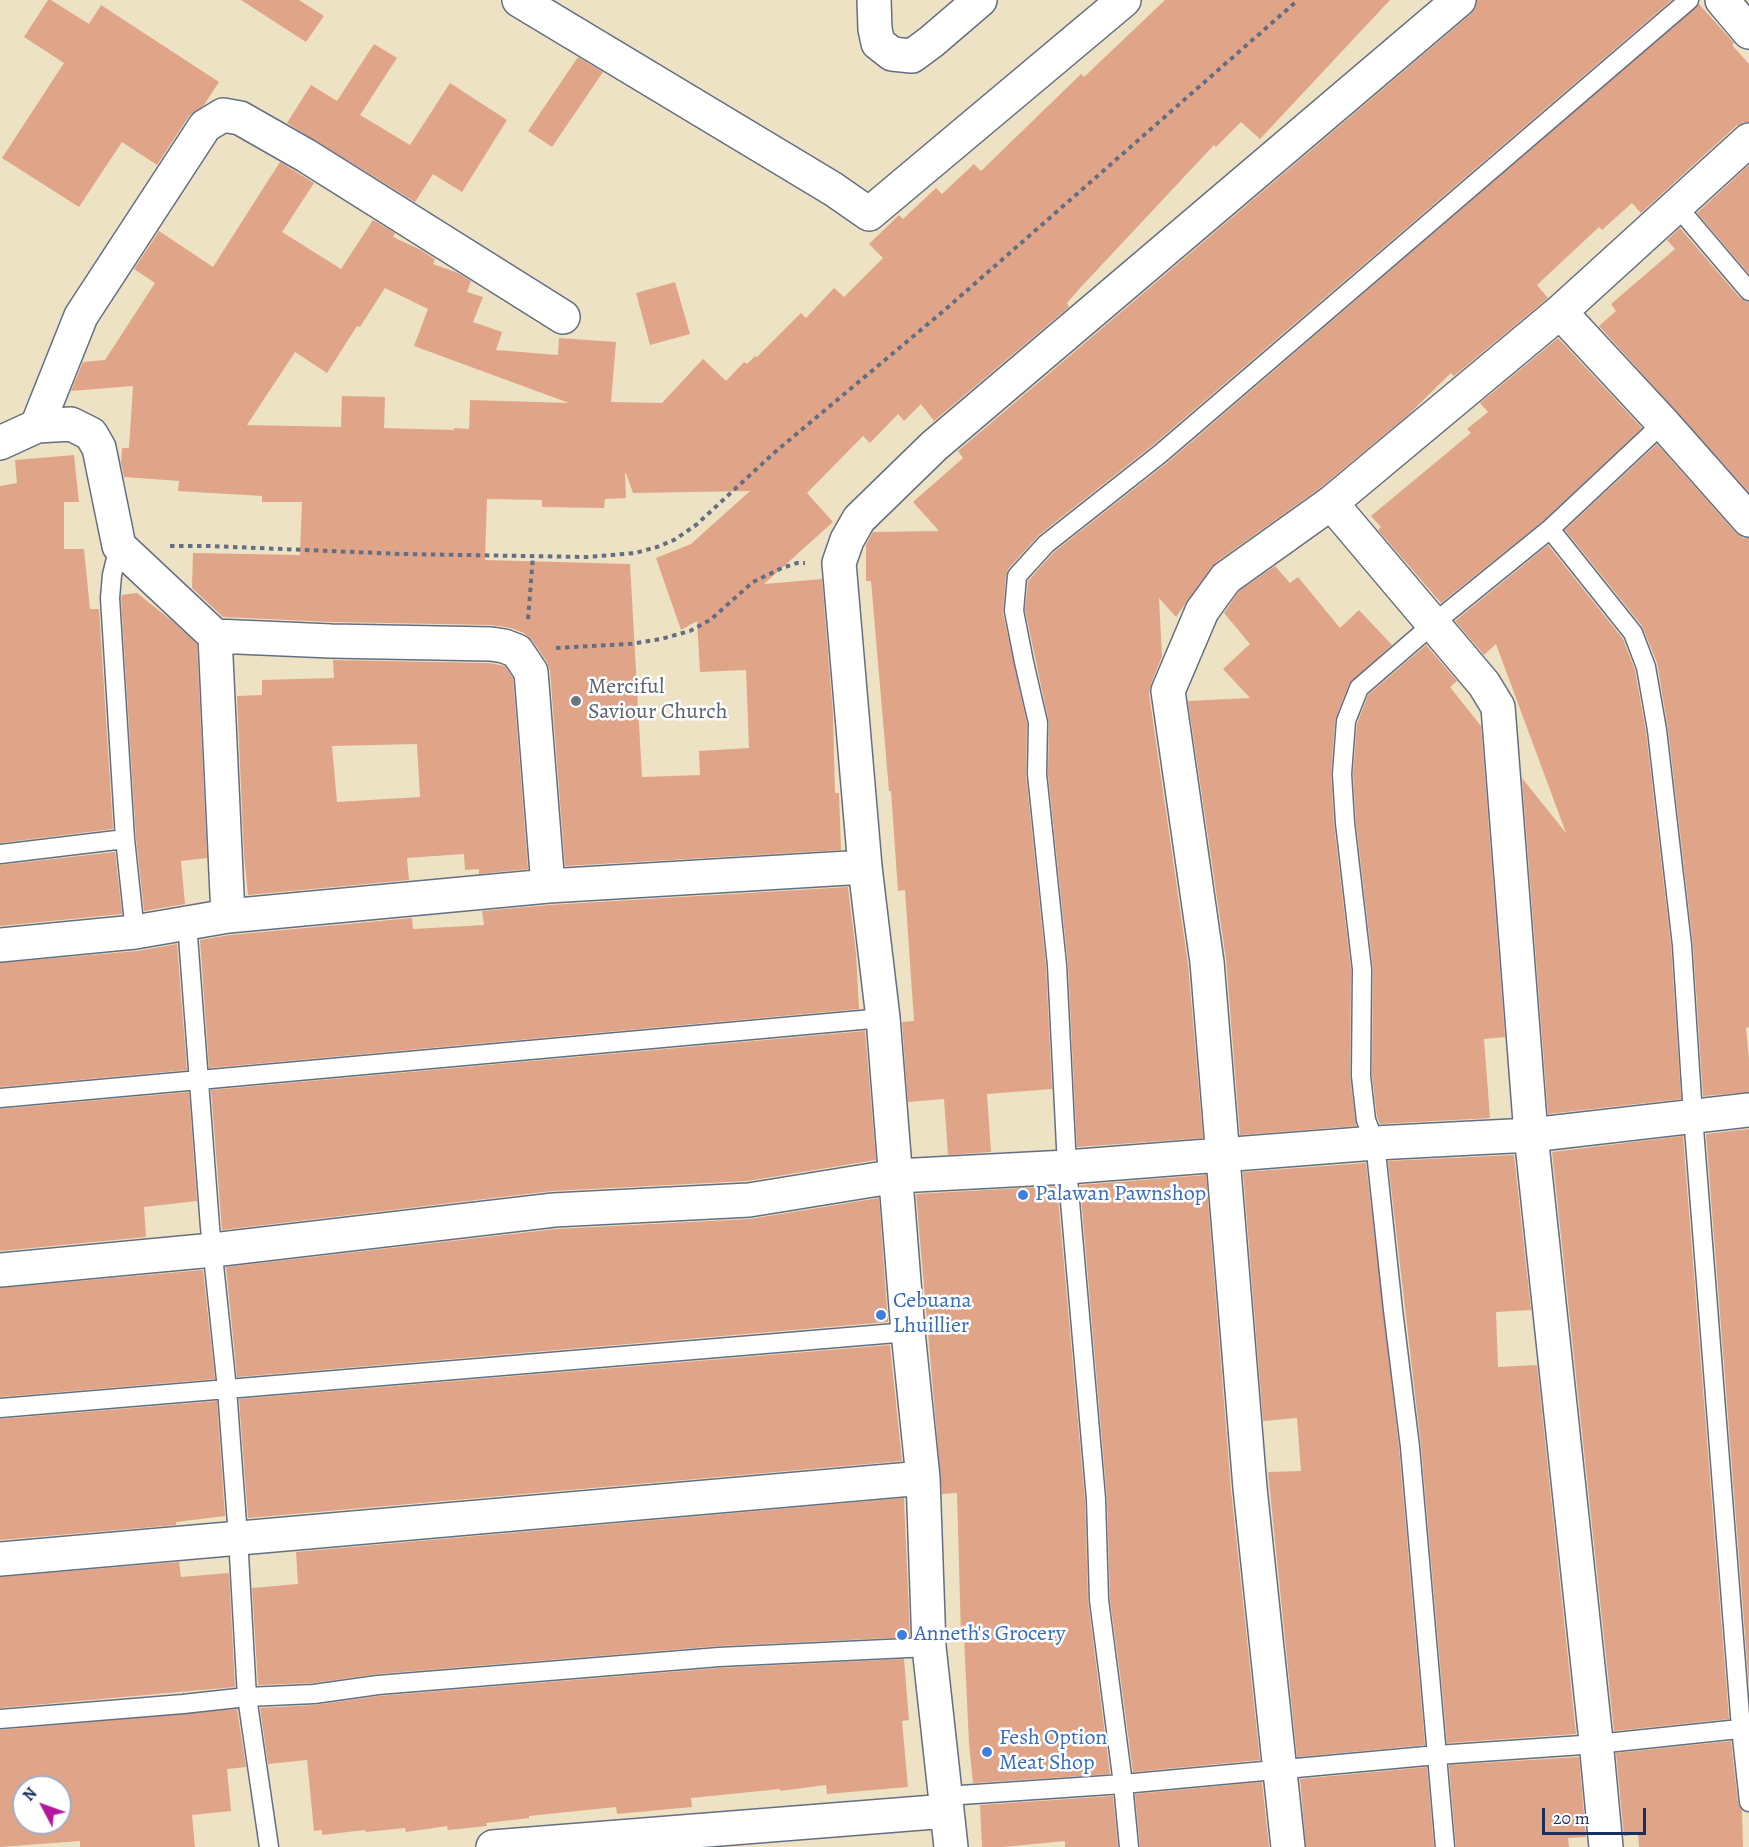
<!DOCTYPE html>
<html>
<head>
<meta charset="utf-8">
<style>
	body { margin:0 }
	#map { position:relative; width:1749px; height:1847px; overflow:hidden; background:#ede2c4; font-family:Alegreya,serif }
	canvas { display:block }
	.north { position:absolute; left:12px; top:1775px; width:60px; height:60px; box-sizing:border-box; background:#fff; border:2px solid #a4acbf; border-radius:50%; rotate:311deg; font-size:16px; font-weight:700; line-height:24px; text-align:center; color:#1b2f5e }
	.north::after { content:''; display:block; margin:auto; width:21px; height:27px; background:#b5179e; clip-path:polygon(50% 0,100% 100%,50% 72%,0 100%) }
	.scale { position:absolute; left:1542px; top:1808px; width:104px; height:27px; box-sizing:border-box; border:3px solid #1b2f5e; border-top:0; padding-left:8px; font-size:18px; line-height:21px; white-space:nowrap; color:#1b2f5e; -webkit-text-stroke:4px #fff; paint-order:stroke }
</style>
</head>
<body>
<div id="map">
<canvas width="1749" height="1847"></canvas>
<div class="north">N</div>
<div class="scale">20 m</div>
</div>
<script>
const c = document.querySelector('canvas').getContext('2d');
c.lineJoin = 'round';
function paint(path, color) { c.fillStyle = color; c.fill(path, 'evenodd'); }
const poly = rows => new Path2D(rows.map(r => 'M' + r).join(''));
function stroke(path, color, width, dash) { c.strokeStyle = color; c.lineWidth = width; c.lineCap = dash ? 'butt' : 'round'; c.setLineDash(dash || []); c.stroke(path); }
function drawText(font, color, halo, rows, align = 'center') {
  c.font = font + ' Alegreya,serif'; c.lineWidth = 5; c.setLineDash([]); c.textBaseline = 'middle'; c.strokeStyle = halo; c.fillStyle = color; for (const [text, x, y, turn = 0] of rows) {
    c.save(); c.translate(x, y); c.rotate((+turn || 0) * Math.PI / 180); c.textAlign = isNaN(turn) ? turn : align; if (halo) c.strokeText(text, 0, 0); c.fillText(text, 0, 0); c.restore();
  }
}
const building = poly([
	[48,0,51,0,89,24,101,5,219,82,204,105,189,116,157,165,122,142,79,207,2,158,64,63,24,37],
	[241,0,299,0,324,16,306,42],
	[1165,0,1390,0,1260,139,1241,122,1216,147,1214,145,1081,287,1067,303,1069,307,934,421,921,404,904,421,898,414,870,443,863,436,807,493,833,522,764,584,822,579,833,714,835,793,839,793,841,850,565,866,550,671,547,662,532,640,524,633,511,628,492,625,332,622,223,617,192,588,193,553,300,555,302,502,262,502,262,496,178,491,179,481,124,477,121,463,122,448,129,448,133,386,71,391,83,362,105,360,155,283,134,269,159,231,213,267,280,162,314,183,282,232,341,269,373,220,395,233,393,237,421,250,435,259,433,264,458,273,471,281,467,292,483,297,473,322,502,332,496,350,558,355,559,338,616,342,611,402,662,403,703,359,726,381,744,362,747,364,755,356,757,357,801,313,806,318,834,288,844,297,883,258,869,244,899,215,903,219,936,188,942,194,974,164,981,171,1081,74,1084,77],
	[385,288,428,309,414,346,569,403,470,400,469,429,454,428,454,430,384,428,385,397,342,396,341,427,247,425,295,352,327,373,357,326,360,327],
	[625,473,626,473,633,493,750,491,691,544,656,558,681,630,697,621,700,672,746,670,749,748,699,751,700,775,642,777,630,564,485,560,487,499,542,500,542,507,604,508,605,499,626,498],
	[1477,0,1672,0,1153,445,1039,535,1008,569,1006,575,1003,613,1027,724,1026,775,1046,966,1052,1089,987,1094,991,1152,948,1155,944,1099,908,1102,902,1022,914,1021,905,890,898,891,891,791,889,791,871,581,866,581,866,545,873,532,939,531,913,502,963,458,958,451,1471,14,1476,7],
	[1699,4,1734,43,1732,45,1749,64,1749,122,1744,122,1736,126,1641,213,1632,203,1602,230,1599,227,1537,285,1548,298,1454,376,1451,373,1407,416,1320,488,1215,563,1176,617,1159,598,1162,656,1151,684,1149,694,1188,964,1203,1138,1077,1147,1068,964,1048,774,1049,723,1025,610,1028,581,1054,552,1167,463],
	[374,44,397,58,360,115,410,145,450,83,507,120,462,192,433,174,415,202,287,123,311,85,337,101],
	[578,57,603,72,552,147,528,131],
	[1749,165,1749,274,1697,213],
	[1680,228,1740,298,1749,302,1749,492,1599,326,1616,311,1611,304,1675,249,1667,240],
	[675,282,690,334,650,345,636,293],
	[1558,338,1642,428,1543,521,1441,603,1378,530,1381,527,1371,516,1471,433,1467,429,1488,412,1480,403],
	[1657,444,1735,532,1743,538,1749,538,1749,1027,1746,1028,1749,1059,1749,1092,1703,1096,1693,944,1668,729,1657,663,1642,626,1565,530],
	[74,455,79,502,64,502,64,549,84,549,90,609,99,609,113,829,0,843,0,486,17,483,15,460],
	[1548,545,1623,639,1635,670,1646,732,1671,946,1681,1099,1548,1114,1522,778,1566,833,1496,644,1484,655,1455,621],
	[1275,566,1290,583,1298,577,1340,628,1359,610,1392,645,1349,684,1335,720,1331,773,1334,824,1351,970,1350,1076,1356,1126,1240,1135,1226,959,1188,701,1250,698,1223,669,1250,644,1224,613,1239,591],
	[137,593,171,620,197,644,207,858,181,861,185,904,144,911,136,838,121,598,122,595],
	[1426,645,1457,681,1450,687,1481,726,1505,1037,1484,1039,1490,1118,1380,1124,1377,1117,1372,1075,1373,968,1356,822,1353,774,1357,724,1368,695],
	[333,660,489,663,505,666,513,678,528,869,479,874,479,869,465,870,464,854,407,858,409,880,248,895,244,855,237,696,262,695,262,680,334,678],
	[417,744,420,797,337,802,332,746],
	[115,852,122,914,0,926,0,865],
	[848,887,856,953,859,1009,209,1068,200,940,230,935,412,918,413,929,484,925,482,911,549,905],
	[177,944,187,1070,0,1087,0,963,137,951],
	[865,1031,876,1160,747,1181,552,1191,222,1230,211,1090],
	[189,1092,197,1201,144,1207,146,1237,0,1251,0,1109],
	[1749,1129,1749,1686,1706,1134],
	[1683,1136,1729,1719,1614,1731,1552,1152],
	[1514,1155,1531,1310,1496,1312,1498,1367,1537,1365,1576,1734,1447,1743,1421,1446,1388,1161],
	[1366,1163,1399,1448,1425,1745,1297,1757,1268,1472,1301,1471,1297,1418,1263,1421,1243,1172],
	[1206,1175,1231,1490,1260,1760,1133,1772,1110,1599,1107,1498,1080,1185],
	[1057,1186,1085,1500,1088,1601,1110,1774,973,1783,969,1744,964,1637,961,1637,957,1493,942,1494,916,1194],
	[879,1198,888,1322,237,1377,226,1267,556,1229,750,1219],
	[203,1270,215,1379,0,1397,0,1288],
	[890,1345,902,1461,248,1518,239,1399],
	[217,1401,225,1516,176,1522,176,1525,0,1540,0,1419],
	[904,1498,910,1637,718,1646,377,1674,313,1683,258,1685,252,1588,298,1584,296,1552],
	[179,1562,181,1577,229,1573,235,1687,0,1708,0,1577],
	[904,1659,909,1720,902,1721,908,1787,827,1794,826,1785,780,1791,780,1789,691,1798,692,1807,617,1814,616,1807,529,1816,529,1818,486,1823,487,1826,448,1830,447,1826,406,1832,405,1828,366,1832,365,1830,322,1835,322,1830,314,1831,307,1760,268,1764,260,1708,315,1705,379,1696,720,1668],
	[237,1709,246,1767,227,1769,231,1811,192,1815,195,1847,80,1847,80,1841,0,1847,0,1730],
	[24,1787,60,1787,60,1823,24,1823],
	[1731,1741,1738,1803,1742,1810,1743,1847,1639,1847,1638,1834,1624,1836,1616,1753],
	[1579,1757,1586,1837,1568,1838,1569,1847,1456,1847,1449,1765],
	[1427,1767,1434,1847,1306,1847,1300,1779],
	[1262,1782,1269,1847,1140,1847,1135,1794],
	[1113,1796,1118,1847,1065,1847,1065,1841,1003,1847,982,1847,980,1805]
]);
const path = poly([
	[170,546,210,546,402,554,587,557,635,553,657,547,674,540,696,525,775,452,947,308,1298,0],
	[528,619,533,556],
	[556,648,630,644,661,639,690,631,710,620,753,582,782,568,797,563,805,563]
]);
const lane = poly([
	[1676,205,1749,291],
	[1550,529,1633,633,1646,667,1657,730,1682,945,1693,1116,1741,1728,1749,1802],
	[119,546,112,575,110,598,125,839,135,932],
	[0,854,125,839],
	[187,923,210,1227,227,1389,238,1537,247,1697,269,1847],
	[0,1098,883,1018],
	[0,1408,908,1332],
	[0,1719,183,1704,247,1697,314,1694,378,1685,719,1657,929,1647],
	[946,1796,1123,1784,1437,1755,1597,1744,1749,1728],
	[1129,1847,1123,1784,1099,1600,1096,1499,1067,1167,1057,965,1037,774,1038,723,1024,662,1014,611,1017,576,1046,544,1160,454,1689,0],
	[1445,1847,1410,1447,1393,1310,1375,1143,1366,1120,1361,1076,1362,969,1345,823,1342,774,1346,721,1359,688,1433,624,1550,529,1663,423]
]);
const street = poly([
	[519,0,833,189,869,214,1124,0],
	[874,0,875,29,878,43,892,54,912,56,931,42,980,0],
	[1722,0,1749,32],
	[1560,312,1663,423,1749,520],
	[37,426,81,316,205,126,223,115,240,118,305,155,563,317],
	[0,443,37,426,71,424,91,434,99,448,119,546,215,636,331,641,491,644,504,646,517,651,531,672,548,886],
	[1331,503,1484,684,1498,707,1531,1135,1596,1741,1606,1847],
	[215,636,228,916],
	[0,945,135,932,228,916,548,886,865,867],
	[0,1270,213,1250,554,1210,749,1200,897,1176,1067,1167,1375,1143,1531,1135,1749,1110],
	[0,1559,923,1478],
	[493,1847,947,1811],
	[951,1847,929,1647,923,1478,908,1332,883,1018,865,867,839,563,847,540,859,519,934,446,1459,0],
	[1288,1847,1250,1488,1207,962,1168,691,1202,611,1226,578,1331,503,1560,312,1749,140]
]);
const markers = [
	[576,701,6,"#6b7280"],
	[1023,1195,6,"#3f7fe0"],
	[881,1315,6,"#3f7fe0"],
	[902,1635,6,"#3f7fe0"],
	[987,1752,6,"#3f7fe0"]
];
const worshipNames = [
	["Merciful",588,688],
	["Saviour Church",588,713]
];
const shopNames = [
	["Palawan Pawnshop",1035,1195],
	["Cebuana",893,1302],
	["Lhuillier",893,1327],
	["Anneth's Grocery",914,1635],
	["Fesh Option",999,1739],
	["Meat Shop",999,1764]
];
paint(building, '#e0a588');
stroke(lane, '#646e82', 21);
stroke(street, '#646e82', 36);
stroke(path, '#646e82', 4, [4.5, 4.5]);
stroke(lane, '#fff', 18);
stroke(street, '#fff', 33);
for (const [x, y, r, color] of markers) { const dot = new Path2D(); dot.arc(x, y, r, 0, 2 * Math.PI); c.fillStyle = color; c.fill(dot); stroke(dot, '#fff', 2); }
drawText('22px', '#5b616d', '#fff', worshipNames, 'left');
drawText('22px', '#366cbe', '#fff', shopNames, 'left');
</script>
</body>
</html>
